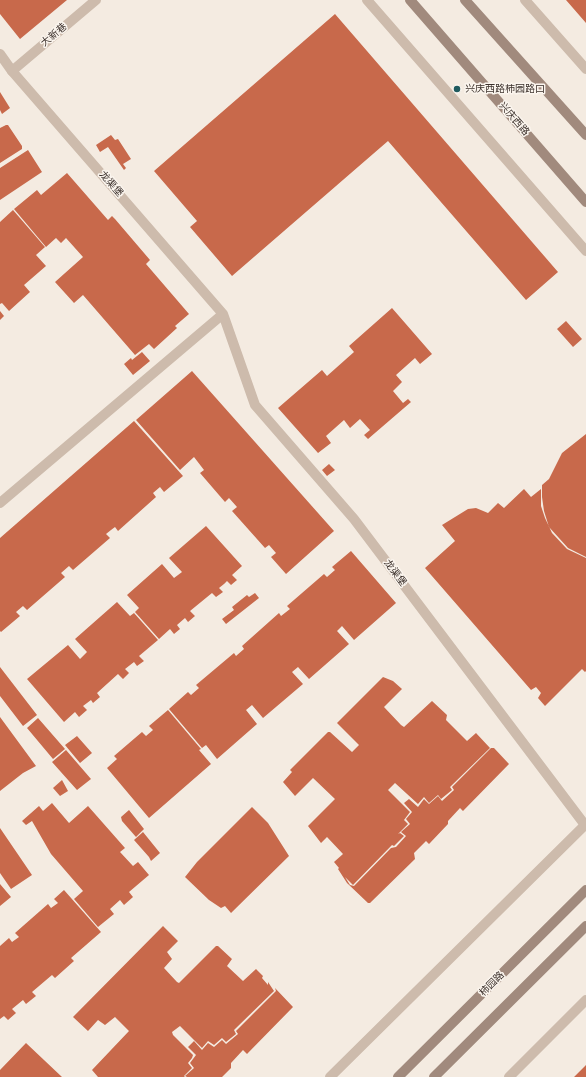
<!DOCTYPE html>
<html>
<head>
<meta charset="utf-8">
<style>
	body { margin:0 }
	canvas { display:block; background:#f4ebe1 }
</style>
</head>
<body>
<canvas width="586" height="1077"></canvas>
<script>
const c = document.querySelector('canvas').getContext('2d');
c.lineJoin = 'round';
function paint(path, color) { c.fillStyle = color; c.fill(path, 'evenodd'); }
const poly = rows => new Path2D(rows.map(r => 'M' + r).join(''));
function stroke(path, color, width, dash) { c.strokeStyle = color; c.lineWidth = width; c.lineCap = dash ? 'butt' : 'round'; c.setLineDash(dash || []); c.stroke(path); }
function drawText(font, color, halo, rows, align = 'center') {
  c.font = font + ' "Noto Sans","Noto Sans SC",sans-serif'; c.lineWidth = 3; c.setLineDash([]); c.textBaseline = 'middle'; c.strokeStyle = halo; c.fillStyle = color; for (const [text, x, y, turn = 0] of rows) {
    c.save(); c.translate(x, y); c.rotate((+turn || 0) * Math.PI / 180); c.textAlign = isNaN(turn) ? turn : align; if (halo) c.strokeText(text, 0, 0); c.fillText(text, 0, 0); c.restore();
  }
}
const building = poly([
	[0,0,67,0,20,39,0,14],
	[566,0,586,0,586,23],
	[335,14,558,272,526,300,388,141,232,276,190,227,197,221,154,171],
	[0,92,10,108,2,114,0,110],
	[6,125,8,125,22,146,22,149,0,163,0,128],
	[111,135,115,140,118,139,131,159,123,164,126,168,124,170,108,147,100,152,96,145],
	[28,150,42,172,0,200,0,168],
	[67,173,108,220,112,216,115,219,150,260,146,264,189,314,175,326,177,328,154,349,149,344,135,355,83,295,74,303,55,282,83,257,66,238,61,243,56,238,46,247,14,209,37,190,41,195],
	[13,210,45,247,36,255,46,266,24,285,30,292,9,311,2,303,0,304,0,222],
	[392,308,432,354,420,364,415,358,396,375,402,382,393,391,403,403,408,399,411,402,368,439,364,435,370,430,360,419,350,428,344,420,326,436,331,443,318,453,278,408,322,370,327,376,354,352,349,346],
	[0,311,4,316,0,320],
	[566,321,582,339,573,347,557,329],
	[142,352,150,361,133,375,124,364,131,358,132,360],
	[192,371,334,531,286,574,271,557,276,553,269,545,265,548,232,511,237,507,229,498,225,502,200,473,204,470,194,457,180,470,136,420],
	[134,421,183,476,164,492,160,487,153,493,156,497,118,531,115,527,111,530,106,534,110,538,73,570,69,566,61,573,65,577,27,610,23,606,16,612,20,616,1,632,0,631,0,538],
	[586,434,586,557,568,548,549,527,544,511,542,497,542,485,549,479,562,453],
	[329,464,335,470,327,476,322,470],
	[524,489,531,497,541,489,541,506,545,518,552,533,567,549,586,558,586,671,585,672,582,669,545,706,538,698,541,693,536,687,531,690,425,568,455,541,442,525,468,509,476,508,488,513,498,503,504,508],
	[206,526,242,566,232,575,237,580,231,585,227,581,224,584,219,588,223,592,216,597,212,593,190,611,195,616,188,622,185,618,177,625,180,629,174,634,170,629,159,639,135,612,139,608,127,595,162,564,174,578,182,572,169,558],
	[351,551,396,603,354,640,342,626,337,631,349,644,309,679,298,667,292,672,303,684,263,718,252,705,246,710,257,724,217,759,206,745,202,748,169,709,188,692,191,695,199,688,196,685,234,653,236,656,244,649,242,646,279,613,281,616,290,609,287,606,324,574,327,577,335,570,332,567],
	[255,593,259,598,226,624,222,619,234,610,232,607,247,595,249,597],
	[117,602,130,616,134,613,158,640,139,656,144,661,137,666,134,662,125,669,129,673,123,679,118,674,97,693,100,697,93,703,91,700,83,706,87,710,79,717,75,712,64,722,27,679,68,645,80,659,87,652,75,639],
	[0,667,37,715,23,726,0,696],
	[383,677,393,681,402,689,384,707,401,725,404,727,432,701,447,715,446,720,467,741,476,733,490,748,450,787,452,790,441,799,438,795,429,803,424,797,418,804,395,783,388,790,410,812,404,820,408,824,398,834,400,833,404,836,394,846,392,845,353,885,345,877,350,885,354,886,391,848,396,847,406,836,401,832,410,824,406,819,412,812,404,803,409,799,418,807,424,799,429,804,438,796,442,801,454,790,452,787,491,748,494,748,509,764,463,811,460,808,448,821,448,824,430,843,429,844,426,841,414,853,415,859,370,903,368,903,347,883,338,869,339,868,334,862,343,854,327,837,321,843,308,826,335,799,313,778,295,796,283,782,292,772,290,770,328,732,330,732,352,752,359,745,337,723],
	[168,710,201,749,199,750,211,764,149,818,107,768,117,759,114,756,142,732,146,736,153,730,149,726],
	[0,717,36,766,23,773,0,791],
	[38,718,65,749,53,759,27,728],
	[77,736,92,753,80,763,65,745],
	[66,750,91,779,77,790,52,762],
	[62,780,68,791,60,796,53,788],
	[52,803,69,823,88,806,125,848,120,852,133,866,138,862,149,875,129,892,133,897,124,905,120,900,110,909,114,914,98,927,74,899,83,891,51,854,32,821,26,825,22,821,39,806,43,811],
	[252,807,268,823,289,856,231,913,225,906,221,908,209,900,185,877,197,862],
	[129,810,144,829,136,837,122,821,121,817],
	[0,828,32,875,11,889,0,873],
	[143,832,160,853,151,861,149,857,134,840],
	[0,884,11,897,0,906],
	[64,890,101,932,71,958,74,961,55,978,52,975,32,992,36,996,26,1004,23,1000,12,1009,16,1013,8,1020,4,1016,0,1019,0,946,9,938,12,942,19,937,15,933,48,904,51,908,58,903,54,899],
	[163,926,178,941,167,952,172,959,164,968,177,982,179,983,216,946,218,946,232,959,227,966,243,981,256,969,263,976,262,978,268,985,268,982,274,991,234,1030,236,1034,226,1042,222,1038,214,1045,208,1041,202,1048,180,1026,172,1032,173,1035,193,1055,192,1058,188,1063,192,1068,184,1076,185,1077,98,1077,92,1070,129,1031,115,1017,105,1025,98,1020,88,1031,73,1017],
	[275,988,293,1007,247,1054,243,1050,231,1063,231,1068,222,1077,187,1077,185,1076,194,1068,190,1063,196,1055,188,1047,194,1041,202,1050,208,1043,214,1047,222,1040,226,1044,238,1034,236,1031,276,991],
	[26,1043,62,1077,0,1077,0,1070],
	[586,1065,586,1077,574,1077]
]);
const minor = poly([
	[0,54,12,71,223,314,255,405,354,519,585,825],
	[0,503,223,314]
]);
const tertiary = poly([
	[367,0,586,251],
	[525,0,586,69],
	[12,71,96,0],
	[330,1077,586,824],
	[509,1077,586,1000]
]);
const secondary = poly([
	[410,0,586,202],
	[465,0,586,135],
	[398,1077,586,890],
	[434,1077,586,926]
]);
const markers = [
	[457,89,4,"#1f5a5e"]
];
const streetNames = [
	["大新巷",54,35,-40],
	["兴庆西路",514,119,49],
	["龙渠堡",111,184,49],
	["龙渠堡",395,573,53],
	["柿园路",492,984,-45]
];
const poiNames = [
	["兴庆西路柿园路口",465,89]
];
paint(building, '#c8694b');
stroke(minor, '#cdbbac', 10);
stroke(tertiary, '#cdbbac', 10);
stroke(secondary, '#a18a7d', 10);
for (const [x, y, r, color] of markers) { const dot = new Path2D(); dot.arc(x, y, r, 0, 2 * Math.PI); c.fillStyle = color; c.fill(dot); stroke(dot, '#fbf5ee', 1.5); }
drawText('10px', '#3b302b', '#fbf5ee', streetNames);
drawText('10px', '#3b302b', '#fbf5ee', poiNames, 'left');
</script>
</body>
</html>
